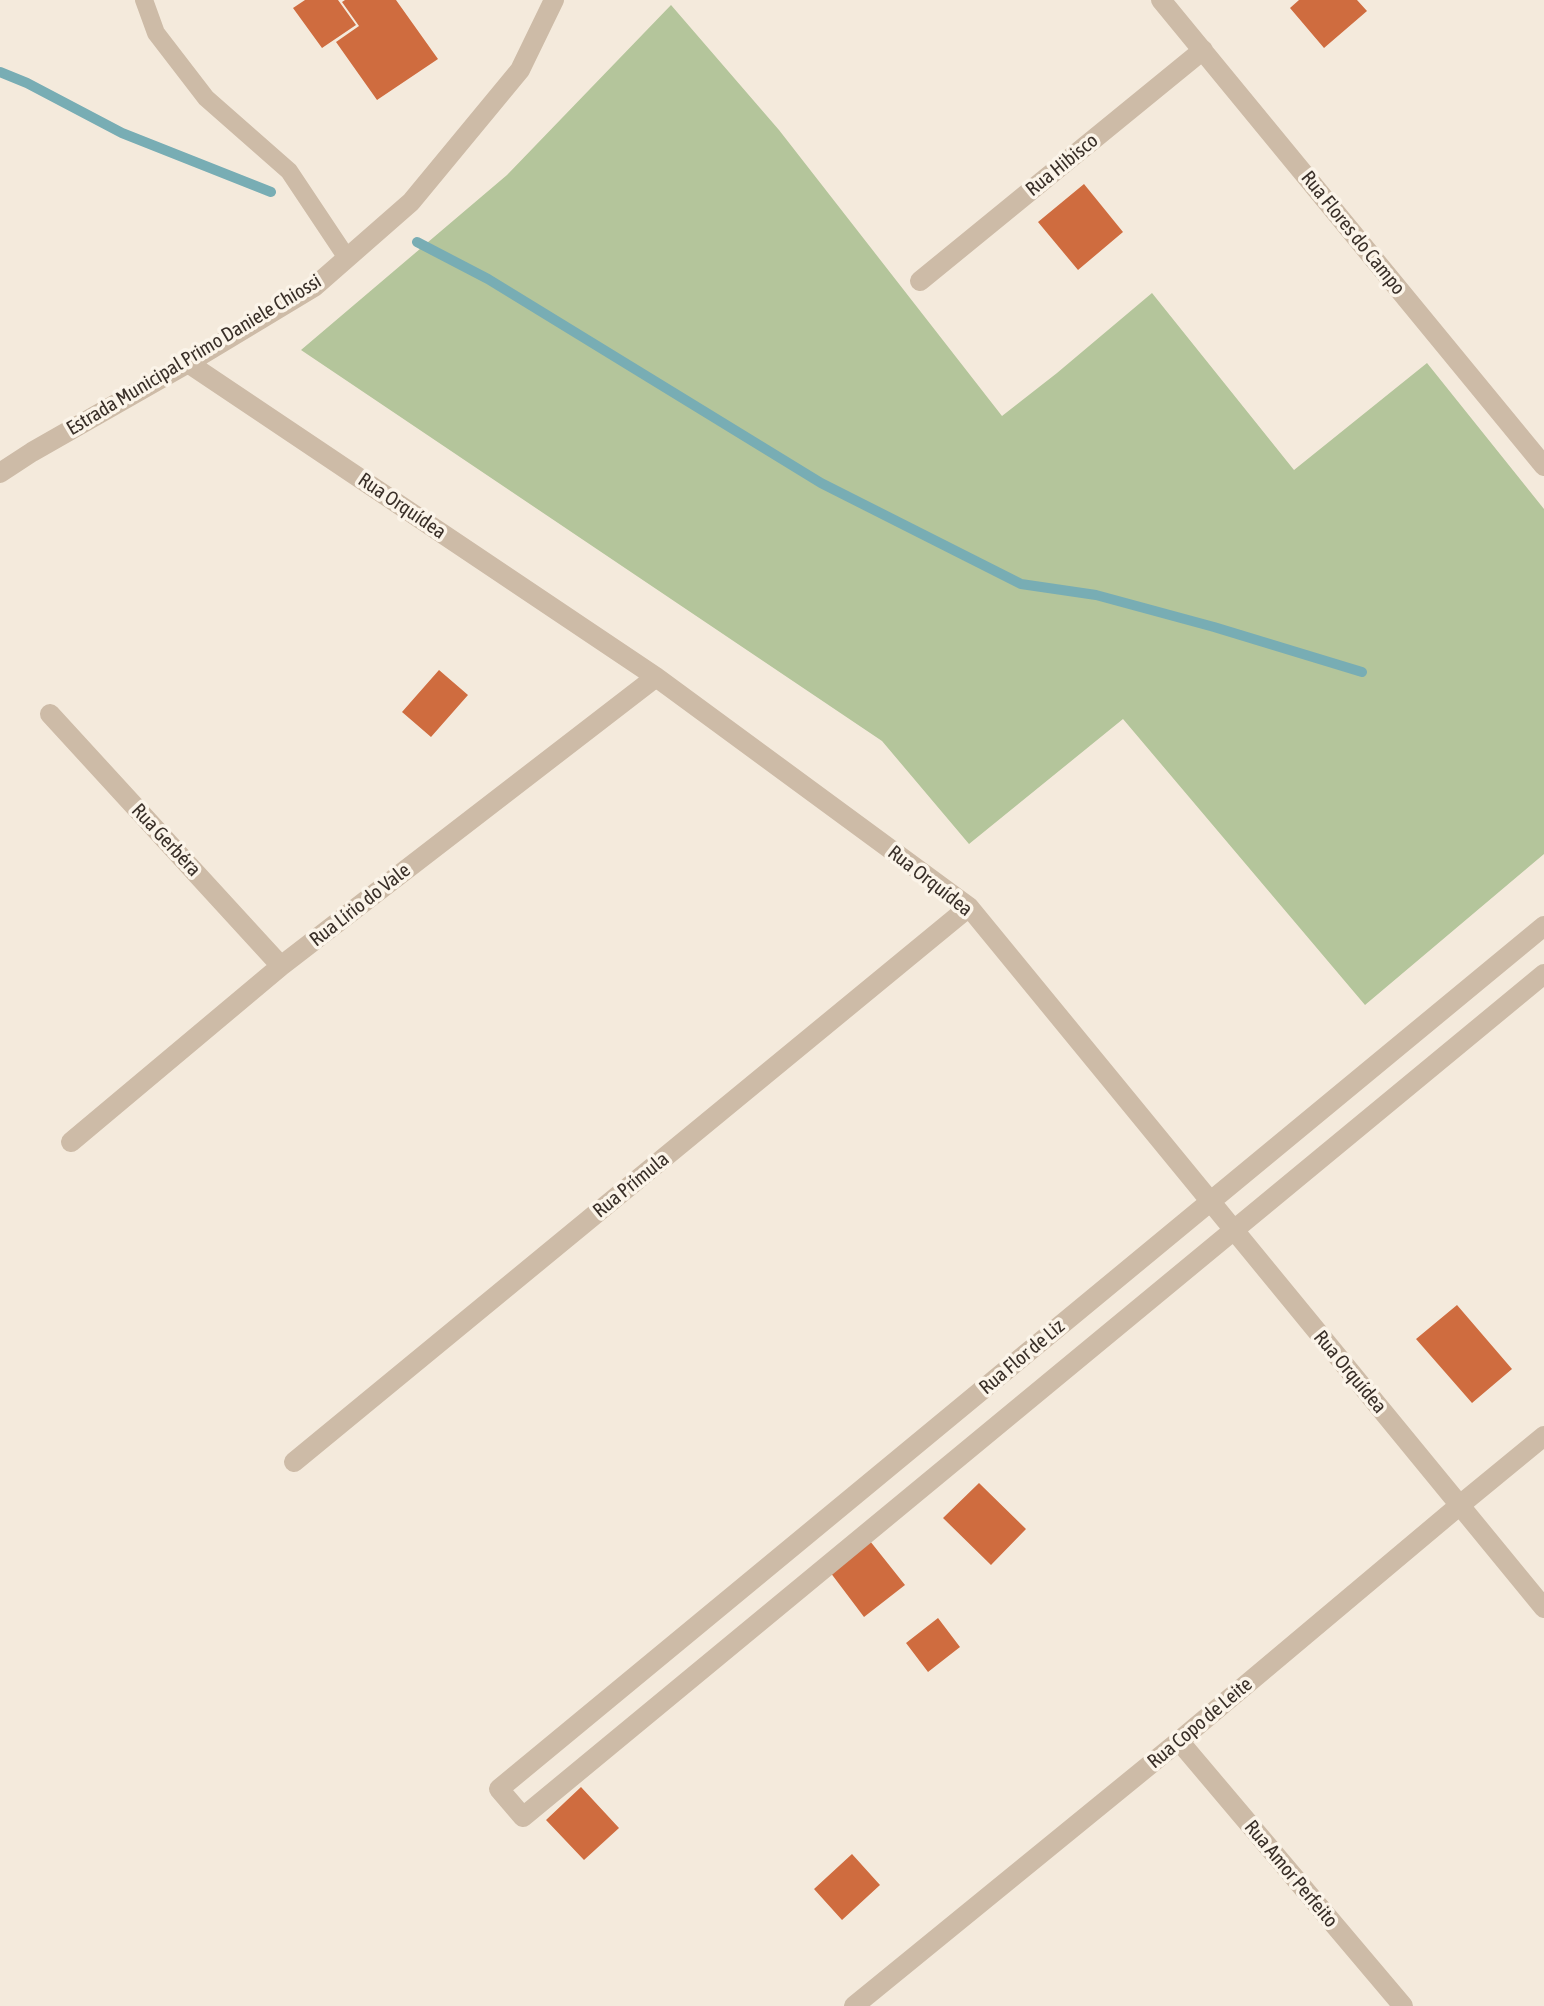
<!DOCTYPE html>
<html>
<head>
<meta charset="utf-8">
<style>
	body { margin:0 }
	canvas { display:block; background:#f4eadc }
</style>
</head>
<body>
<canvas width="1544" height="2006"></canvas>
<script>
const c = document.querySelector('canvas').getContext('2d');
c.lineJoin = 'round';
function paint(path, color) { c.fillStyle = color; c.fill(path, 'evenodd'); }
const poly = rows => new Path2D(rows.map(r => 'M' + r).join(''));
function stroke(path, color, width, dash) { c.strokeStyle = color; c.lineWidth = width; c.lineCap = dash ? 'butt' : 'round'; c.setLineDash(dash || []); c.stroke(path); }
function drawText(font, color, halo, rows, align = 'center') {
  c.font = font + ' "Asap Condensed",sans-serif'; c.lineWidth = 7; c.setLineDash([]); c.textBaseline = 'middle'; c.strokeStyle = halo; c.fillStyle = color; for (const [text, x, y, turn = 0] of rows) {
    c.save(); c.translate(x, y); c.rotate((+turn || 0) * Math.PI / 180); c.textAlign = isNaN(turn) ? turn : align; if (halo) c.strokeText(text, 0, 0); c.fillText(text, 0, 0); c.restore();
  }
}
const green = poly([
	[671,5,779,130,1002,416,1057,373,1152,293,1294,470,1427,363,1544,509,1544,854,1365,1005,1123,719,969,844,882,741,301,350,507,175]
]);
const stream = poly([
	[0,72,27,83,122,133,271,192],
	[417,242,488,279,821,483,1021,584,1096,595,1214,627,1362,672]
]);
const building = poly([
	[305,0,338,0,356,25,322,48,293,8],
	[345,0,396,0,438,59,377,100,336,42,359,26,342,2],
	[1299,0,1357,0,1367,11,1324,48,1290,8],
	[1084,184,1123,232,1078,270,1038,222],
	[439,670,468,695,431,737,402,712],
	[1457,1305,1512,1369,1472,1403,1416,1339],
	[979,1483,1026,1529,991,1565,943,1518],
	[870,1541,905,1585,864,1617,830,1572],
	[938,1618,960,1647,928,1672,906,1643],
	[581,1787,619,1828,584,1860,546,1820],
	[852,1854,880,1885,842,1920,814,1889]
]);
const lane = poly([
	[144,0,156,33,206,98,289,171,347,258]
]);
const street = poly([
	[1161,0,1544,466],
	[920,281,1203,50],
	[188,363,656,677,969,907,1544,1608],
	[0,473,32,452,188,363,314,287,411,202,520,70,554,0],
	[50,714,281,966],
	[1544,926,499,1789,523,1817,1544,974],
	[71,1142,281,966,656,677],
	[294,1462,969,907],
	[1179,1741,1403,2006],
	[854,2006,1179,1741,1460,1505,1544,1436]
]);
const streetNames = [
	["Rua Hibisco",1062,165,-39],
	["Rua Flores do Campo",1353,233,51],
	["Estrada Municipal Primo Daniele Chiossi",194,355,-31],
	["Rua Orquídea",402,506,34],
	["Rua Gerbéra",166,840,47],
	["Rua Orquídea",930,881,38],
	["Rua Lírio do Vale",360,905,-38],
	["Rua Prímula",631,1185,-39],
	["Rua Flor de Liz",1022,1357,-40],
	["Rua Orquídea",1350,1372,50],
	["Rua Copo de Leite",1200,1723,-40],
	["Rua Amor Perfeito",1291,1874,50]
];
paint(green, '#b4c59b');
stroke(stream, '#78adb4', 10);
paint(building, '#cf6c3f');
stroke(lane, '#cdbba7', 18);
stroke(street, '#cdbba7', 20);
drawText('20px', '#392f28', '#fbf4e9', streetNames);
</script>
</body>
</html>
